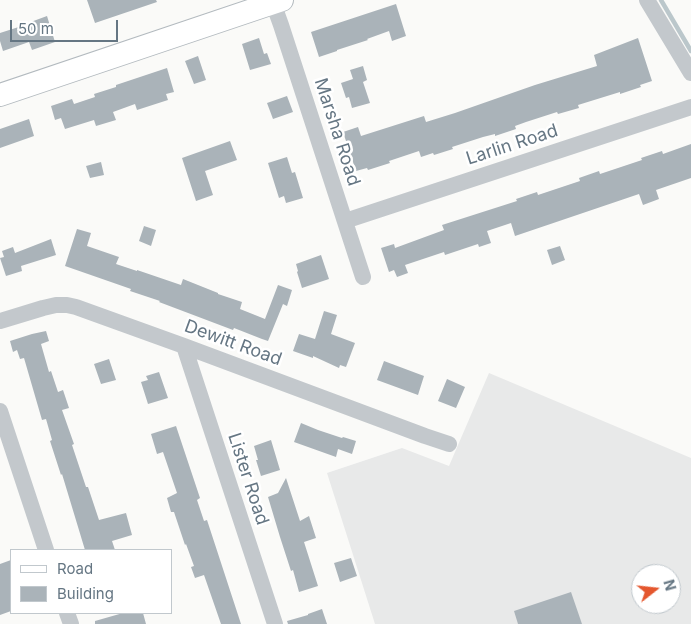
<!DOCTYPE html>
<html>
<head>
<meta charset="utf-8">
<style>
	body { margin:0 }
	#map { position:relative; width:691px; height:624px; overflow:hidden; background:#fafaf8; font-family:Inter,sans-serif }
	canvas { display:block }
	.legend { position:absolute; left:10px; top:549px; width:162px; height:65px; box-sizing:border-box; background:#fff; border:1px solid #c1c8cd; margin:0; padding:6px 9px; list-style:none; font-size:15px; color:#657683 }
	.legend li { display:flex; align-items:center; gap:10px; height:25px }
	.legend b { width:25px; border:1px solid #c1c8cd }
	.north { position:absolute; left:631px; top:564px; width:50px; height:50px; box-sizing:border-box; background:#fff; border:1px solid #c1c8cd; border-radius:50%; rotate:74deg; font-size:14px; font-weight:700; line-height:20px; text-align:center; color:#657683 }
	.north::after { content:''; display:block; margin:auto; width:18px; height:22px; background:#e4572e; clip-path:polygon(50% 0,100% 100%,50% 72%,0 100%) }
	.scale { position:absolute; left:10px; top:20px; width:108px; height:22px; box-sizing:border-box; border:2px solid #657683; border-top:0; padding-left:6px; font-size:15px; line-height:18px; white-space:nowrap; color:#657683; -webkit-text-stroke:4px #fff; paint-order:stroke }
</style>
</head>
<body>
<div id="map">
<canvas width="691" height="624"></canvas>
<ul class="legend">
<li><b style="height:6px;background:#fff"></b>Road</li>
<li><b style="height:14px;background:#aab3b9"></b>Building</li>
</ul>
<div class="north">N</div>
<div class="scale">50 m</div>
</div>
<script>
const c = document.querySelector('canvas').getContext('2d');
c.lineJoin = 'round';
function paint(path, color) { c.fillStyle = color; c.fill(path, 'evenodd'); }
const poly = rows => new Path2D(rows.map(r => 'M' + r).join(''));
function stroke(path, color, width, dash) { c.strokeStyle = color; c.lineWidth = width; c.lineCap = dash ? 'butt' : 'round'; c.setLineDash(dash || []); c.stroke(path); }
function drawText(font, color, halo, rows, align = 'center') {
  c.font = font + ' Inter,sans-serif'; c.lineWidth = 5; c.setLineDash([]); c.textBaseline = 'middle'; c.strokeStyle = halo; c.fillStyle = color; for (const [text, x, y, turn = 0] of rows) {
    c.save(); c.translate(x, y); c.rotate((+turn || 0) * Math.PI / 180); c.textAlign = isNaN(turn) ? turn : align; if (halo) c.strokeText(text, 0, 0); c.fillText(text, 0, 0); c.restore();
  }
}
const built = poly([
	[489,373,691,458,691,624,375,624,327,473,402,448,449,466],
	[641,574,671,574,671,604,641,604]
]);
const stream = poly([
	[661,0,691,51]
]);
const building = poly([
	[87,0,156,0,157,2,95,23],
	[396,4,406,36,392,41,389,31,367,39,368,40,337,50,337,51,319,57,311,32],
	[47,16,55,42,32,50,29,42,3,51,0,41,0,33,28,24,28,23],
	[259,38,264,54,267,53,271,64,250,70,242,44],
	[638,38,652,81,640,85,641,87,620,94,620,92,578,105,579,108,558,114,557,112,526,122,515,126,516,129,495,136,495,134,483,137,452,147,453,149,434,155,433,153,421,157,419,151,389,161,390,163,368,170,367,168,356,171,343,132,358,127,361,136,424,116,426,122,455,113,535,85,597,66,594,55],
	[198,56,206,80,194,84,185,61],
	[363,66,367,80,363,82,370,103,352,108,349,97,346,98,341,83,353,79,350,70],
	[167,68,174,92,166,94,168,100,137,110,135,104,113,112,116,120,96,126,94,120,65,129,61,118,55,120,51,106,72,99,74,104,95,97,94,94,116,87,116,85],
	[287,96,293,112,273,119,267,103],
	[29,119,34,136,0,148,0,129],
	[230,141,237,160,205,171,213,195,196,201,182,158],
	[691,144,691,178,656,190,659,199,643,205,639,194,515,236,511,223,487,231,491,243,479,247,478,244,445,255,444,252,405,265,408,273,397,277,394,270,389,272,381,248,394,244,395,248,444,230,442,225,517,201,516,199,537,192,538,195,580,181,579,178,599,171,600,174,642,160,641,158,662,151,663,154],
	[287,157,292,173,295,172,303,198,286,203,284,196,279,198,268,163],
	[101,162,104,175,90,178,86,166],
	[144,226,156,230,151,246,139,241],
	[77,229,91,233,87,246,119,257,116,264,137,271,137,270,181,285,183,279,218,293,218,294,242,302,240,309,265,319,278,285,292,290,287,306,283,304,268,341,262,339,234,328,233,330,159,302,160,301,130,291,131,289,65,266],
	[51,239,56,255,21,266,22,271,6,276,0,258,4,257,2,251,13,247,15,253],
	[560,246,565,260,552,265,547,250],
	[321,255,329,279,302,288,297,272,298,271,296,264],
	[324,311,337,315,331,334,355,343,346,367,340,365,339,368,313,356,313,358,293,351,299,334,315,339],
	[46,331,49,341,41,344,49,372,51,371,58,392,63,390,69,408,62,410,74,444,72,445,86,487,88,487,99,520,126,513,132,535,112,541,115,550,85,550,62,474,61,475,50,441,52,440,46,419,42,420,24,358,20,359,17,350,13,352,10,341,32,334],
	[109,359,116,380,101,384,94,364],
	[384,361,424,376,418,395,377,380],
	[159,372,168,398,148,404,141,382,148,380,146,376],
	[447,379,465,387,456,408,438,401],
	[301,423,318,430,342,438,343,437,356,441,352,454,338,449,336,457,294,442],
	[176,426,200,498,197,500,204,521,207,520,241,624,221,624,204,575,195,578,191,567,194,566,186,544,185,545,174,512,171,512,167,498,177,493,163,452,157,454,151,434],
	[271,440,280,470,261,476,256,460,258,460,254,446],
	[286,478,300,521,309,516,316,538,304,542,318,586,299,592,293,570,291,571,280,537,268,497,278,493],
	[351,558,357,576,340,582,334,563],
	[11,560,11,611,0,615,0,564],
	[571,592,582,624,518,624,514,611],
	[322,609,327,624,288,624,287,621,308,615,308,614],
	[123,613,143,613,146,624,95,624,95,621]
]);
const street = poly([
	[272,0,281,25,363,277],
	[647,0,691,73],
	[345,221,691,107],
	[0,321,43,308,56,305,67,305,76,307,184,346,425,436,449,444],
	[184,346,275,624],
	[0,411,46,550],
	[67,613,71,624]
]);
const secondary = poly([
	[0,95,282,0]
]);
const streetNames = [
	["Marsha Road",337,132,72],
	["Larlin Road",512,145,-18],
	["Dewitt Road",233,343,20],
	["Lister Road",248,479,72]
];
paint(built, '#e8e9e9');
stroke(stream, '#bbc7cb', 4.5);
paint(building, '#aab3b9');
stroke(secondary, '#b3babf', 24);
stroke(street, '#c3c8cc', 16);
stroke(secondary, '#fff', 22);
drawText('18px', '#657683', '#fff', streetNames);
</script>
</body>
</html>
